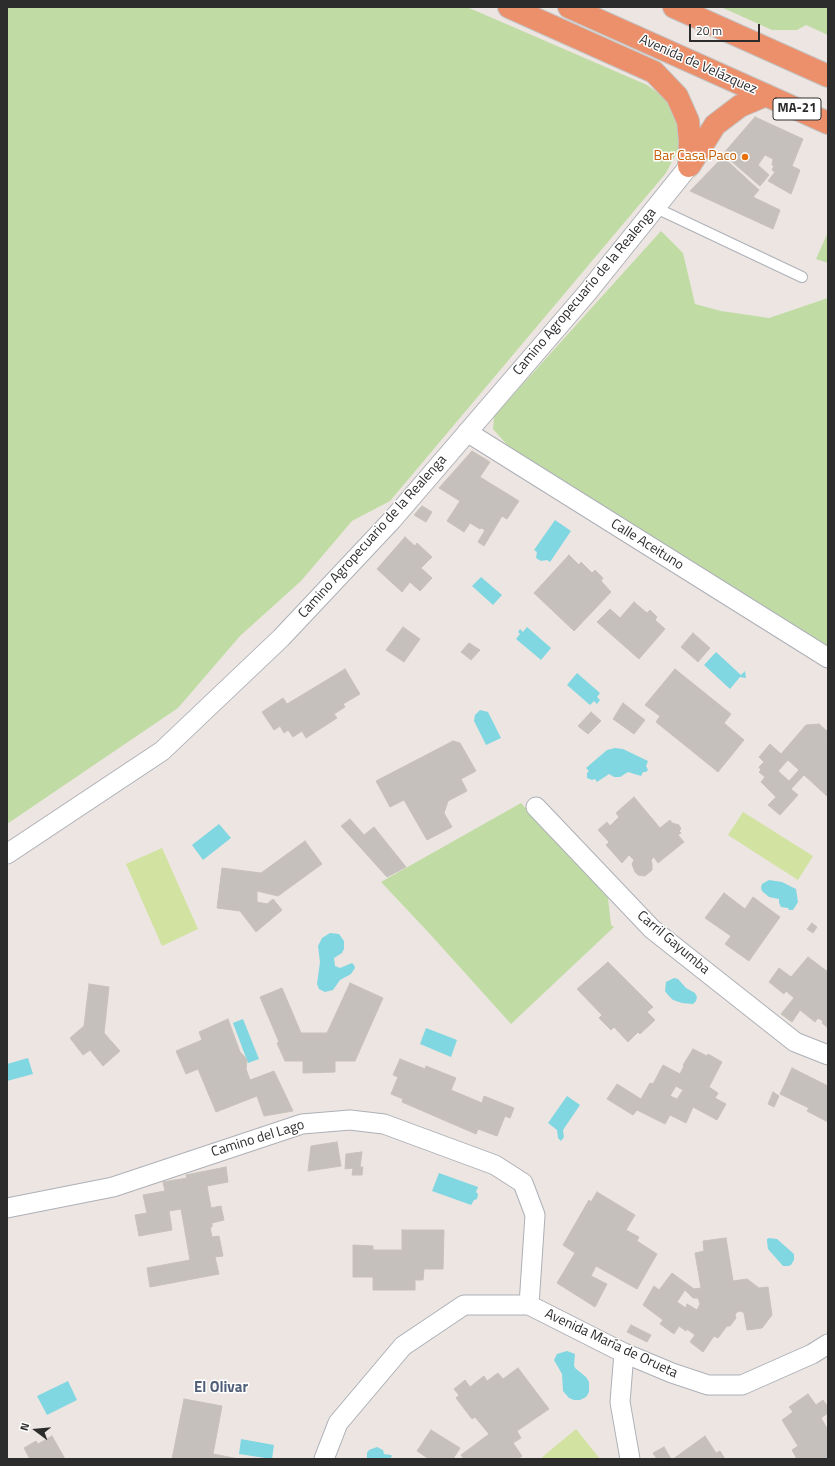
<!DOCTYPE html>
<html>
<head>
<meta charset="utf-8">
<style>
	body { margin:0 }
	#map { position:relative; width:835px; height:1466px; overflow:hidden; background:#ece5e1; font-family:"Titillium Web",sans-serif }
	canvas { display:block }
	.frame { position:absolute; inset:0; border:8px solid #2c2c2c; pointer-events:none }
	.north { position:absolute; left:16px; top:1410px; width:40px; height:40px; -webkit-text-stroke:3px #fff; paint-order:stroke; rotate:286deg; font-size:11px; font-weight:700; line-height:16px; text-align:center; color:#2c2c2c }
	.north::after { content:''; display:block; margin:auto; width:14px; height:18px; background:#2c2c2c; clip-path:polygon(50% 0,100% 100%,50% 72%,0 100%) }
	.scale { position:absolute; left:689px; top:24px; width:71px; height:18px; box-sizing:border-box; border:2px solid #2c2c2c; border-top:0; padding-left:5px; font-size:12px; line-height:14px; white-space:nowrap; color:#2c2c2c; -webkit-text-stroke:3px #fff; paint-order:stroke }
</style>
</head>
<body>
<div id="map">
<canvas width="835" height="1466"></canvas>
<div class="frame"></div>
<div class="north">N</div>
<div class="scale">20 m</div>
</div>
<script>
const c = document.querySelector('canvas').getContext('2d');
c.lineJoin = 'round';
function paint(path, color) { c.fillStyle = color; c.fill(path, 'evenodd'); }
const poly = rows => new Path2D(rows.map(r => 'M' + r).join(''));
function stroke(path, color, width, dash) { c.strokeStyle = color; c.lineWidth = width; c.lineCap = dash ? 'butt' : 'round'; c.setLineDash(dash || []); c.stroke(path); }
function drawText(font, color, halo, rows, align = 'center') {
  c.font = font + ' "Titillium Web",sans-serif'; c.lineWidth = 3; c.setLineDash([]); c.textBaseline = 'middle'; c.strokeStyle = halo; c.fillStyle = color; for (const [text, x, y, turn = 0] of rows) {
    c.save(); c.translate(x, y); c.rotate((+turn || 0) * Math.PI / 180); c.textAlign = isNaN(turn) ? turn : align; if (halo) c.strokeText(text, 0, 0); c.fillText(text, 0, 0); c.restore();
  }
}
const green = poly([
	[7,7,467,7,647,85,665,98,678,122,682,142,666,173,390,501,352,521,301,581,240,636,178,708,7,824],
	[721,7,828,7,828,35,806,25,797,30,772,30],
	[661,231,683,253,695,304,721,311,769,318,828,298,828,646,509,447,493,429,494,416],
	[828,232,828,263,816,259],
	[521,803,608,898,611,925,614,927,511,1024,430,934,381,882]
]);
const pitch = poly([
	[743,812,813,856,798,880,728,835],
	[162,848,198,929,162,946,126,864],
	[576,1429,600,1459,540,1459]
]);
const water = poly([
	[555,520,571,531,550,562,547,560,541,561,536,558,537,552,534,550],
	[481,577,502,595,493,605,472,586],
	[527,627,551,648,541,660,516,639,520,634,518,632,520,629,523,632],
	[716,652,741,675,745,671,746,678,740,677,730,689,704,665],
	[577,673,600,693,597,697,600,700,597,704,594,701,590,705,567,685],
	[480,710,488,712,501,738,486,745,474,721,475,715],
	[615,748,623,749,648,761,646,766,648,770,646,772,643,772,641,776,628,772,620,777,614,777,609,774,597,782,595,779,592,780,587,778,587,773,589,771,586,768,607,750],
	[219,824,231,838,203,860,192,845],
	[769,880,782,882,796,889,798,902,793,910,789,910,788,908,781,907,779,903,779,899,769,897,762,891,761,888,762,884],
	[330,933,339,934,344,941,344,949,342,953,334,958,335,966,340,968,352,963,354,965,355,968,351,974,340,980,333,990,325,992,319,989,317,984,320,962,318,946,322,938],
	[674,978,678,979,686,988,695,993,697,997,696,1001,693,1004,682,1003,673,1000,668,995,665,991,666,982],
	[243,1019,259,1059,248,1063,233,1023],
	[426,1028,457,1040,451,1057,420,1044],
	[28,1058,33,1074,7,1081,7,1064],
	[567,1096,580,1105,563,1130,564,1137,561,1141,558,1138,557,1130,548,1123],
	[439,1173,478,1187,476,1192,478,1194,477,1199,474,1200,471,1205,432,1191],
	[769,1238,777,1239,794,1254,794,1260,791,1265,788,1266,783,1266,768,1249,767,1241,767,1239],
	[567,1351,575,1354,574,1365,575,1368,586,1377,589,1382,589,1392,586,1397,580,1400,574,1400,569,1398,563,1391,562,1374,554,1360,557,1354],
	[68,1381,77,1400,47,1415,37,1396],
	[241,1439,274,1445,272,1459,239,1454],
	[377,1447,383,1450,384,1454,391,1455,392,1456,390,1459,367,1459,367,1453,369,1450]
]);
const building = poly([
	[755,117,803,139,792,166,800,170,791,194,768,181,775,172,772,170,774,166,772,165,773,159,765,155,758,165,769,175,760,186,723,154,755,117],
	[723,157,759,190,753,197,780,210,773,229,690,191,723,157],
	[472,451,490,462,480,477,519,501,507,519,502,516,484,546,478,542,485,530,481,528,480,529,470,523,464,532,447,521,460,501,439,488,472,451],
	[422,506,432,512,426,522,414,515,422,506],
	[405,537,415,546,417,543,432,557,421,568,432,578,420,591,410,582,402,592,377,569,405,537],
	[569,555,579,565,581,562,592,573,595,570,603,578,601,581,611,592,574,631,534,593,569,555],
	[634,602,647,613,650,610,657,617,655,620,665,629,639,659,597,622,610,609,620,618,634,602],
	[403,627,420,639,404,662,386,650,403,627],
	[693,633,710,648,698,662,681,647,693,633],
	[469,643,480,650,471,660,461,652,469,643],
	[345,669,360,694,343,704,345,707,334,714,337,718,306,738,302,731,293,737,288,730,284,733,280,726,274,730,262,712,283,698,287,704,345,669],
	[675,669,731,714,724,723,744,740,718,772,656,722,660,716,645,705,675,669],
	[623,703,645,720,634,734,613,719,623,703],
	[591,712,601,721,588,734,578,726,591,712],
	[819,724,828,732,828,738,826,741,828,743,828,797,804,775,791,789,798,795,780,815,768,805,776,797,761,782,765,777,759,772,761,770,759,767,764,762,759,757,770,744,781,754,806,725,819,724],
	[788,760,799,770,789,781,778,771,788,760],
	[453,741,460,743,476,771,461,779,467,791,448,801,444,813,452,827,427,840,404,800,390,807,376,781,453,741],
	[634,797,660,828,670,820,672,823,679,825,681,829,679,831,681,833,678,835,684,842,658,863,654,857,651,860,652,864,652,870,645,876,638,875,635,872,632,864,634,860,629,855,622,863,606,845,609,842,598,830,607,822,610,826,619,817,616,813,634,797],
	[350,819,364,835,374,827,406,867,387,877,341,826,350,819],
	[305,841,322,864,278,896,257,891,257,902,267,904,273,899,282,910,256,932,240,911,217,908,222,868,261,873,305,841],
	[724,893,745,909,753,897,780,917,749,961,725,944,731,936,705,918,724,893],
	[812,923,817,927,813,933,807,929,812,923],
	[808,957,828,972,828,1028,822,1023,823,1021,818,1018,815,1022,800,1010,792,1022,781,1014,794,998,786,991,784,994,769,982,779,968,791,977,808,957],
	[608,962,653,1007,647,1012,655,1020,640,1034,638,1032,628,1042,614,1027,611,1030,599,1018,602,1015,577,989,608,962],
	[350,983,383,998,355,1061,335,1061,335,1072,303,1073,303,1061,285,1061,277,1043,279,1042,260,997,282,988,301,1033,327,1033,350,983],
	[89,984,109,987,104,1033,120,1051,103,1066,90,1050,83,1055,70,1038,84,1026,89,984],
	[228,1019,240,1052,244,1056,247,1060,246,1069,250,1080,274,1071,293,1111,264,1116,257,1096,216,1112,198,1069,186,1074,176,1051,202,1040,199,1032,228,1019],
	[693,1049,707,1056,708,1054,722,1062,709,1087,718,1093,715,1098,726,1104,717,1120,693,1107,686,1123,670,1115,665,1124,637,1110,633,1115,607,1099,617,1084,641,1099,650,1083,653,1084,663,1065,680,1074,684,1066,683,1065,693,1049],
	[676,1086,683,1090,677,1099,670,1096,676,1086],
	[400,1059,425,1069,426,1066,456,1078,451,1090,482,1103,484,1096,514,1108,510,1118,505,1116,497,1136,478,1129,476,1134,402,1102,403,1099,391,1094,398,1077,393,1075,400,1059],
	[792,1068,828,1086,828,1122,807,1111,809,1108,780,1094,792,1068],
	[773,1092,779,1096,774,1107,768,1104,773,1092],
	[337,1142,341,1166,308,1171,311,1146,337,1142],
	[362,1152,360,1167,363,1167,362,1175,352,1175,353,1168,345,1169,346,1154,362,1152],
	[226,1167,228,1182,207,1186,211,1208,221,1206,224,1220,212,1223,212,1227,210,1227,212,1237,219,1236,223,1256,215,1257,219,1274,150,1287,147,1268,190,1260,181,1209,169,1211,172,1230,139,1236,135,1215,147,1213,143,1195,165,1191,163,1182,187,1178,186,1175,226,1167],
	[597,1192,635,1215,626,1230,639,1237,637,1241,657,1254,637,1289,596,1266,591,1276,607,1284,595,1307,557,1283,575,1253,563,1245,589,1200,591,1202,597,1192],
	[402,1230,444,1230,443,1269,424,1269,423,1280,415,1280,415,1290,373,1290,373,1277,353,1277,353,1245,373,1246,373,1250,402,1250,402,1230],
	[726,1238,733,1281,747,1279,759,1288,768,1287,772,1315,762,1328,747,1330,744,1313,741,1311,737,1312,735,1315,736,1318,730,1326,727,1326,718,1338,714,1336,703,1352,690,1342,695,1335,687,1329,686,1331,679,1326,674,1334,660,1324,663,1320,643,1305,654,1286,659,1290,672,1273,694,1289,701,1288,695,1253,704,1251,703,1241,726,1238],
	[685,1290,693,1298,698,1298,700,1304,697,1310,687,1304,686,1308,677,1302,685,1290],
	[631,1325,651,1335,647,1342,627,1332,631,1325],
	[518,1368,549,1409,517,1431,521,1438,513,1443,522,1456,518,1459,464,1459,461,1455,489,1434,475,1417,472,1419,456,1398,459,1395,454,1389,465,1380,470,1387,484,1376,487,1381,498,1373,503,1379,518,1368],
	[808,1394,816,1405,823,1400,828,1407,828,1413,821,1418,828,1430,828,1459,797,1459,792,1450,798,1446,782,1420,793,1412,789,1407,808,1394],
	[184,1399,222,1406,213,1454,239,1459,172,1459,184,1399],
	[431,1430,460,1448,453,1459,429,1459,417,1451,431,1430],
	[52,1436,65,1459,30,1459,24,1448,36,1441,38,1444,52,1436],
	[705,1436,716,1453,720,1451,725,1459,673,1459,705,1436],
	[664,1447,671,1459,657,1459,653,1453,664,1447]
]);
const lane = poly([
	[656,208,802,277]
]);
const street = poly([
	[467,432,828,658],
	[536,807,652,929,795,1042,828,1055],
	[7,854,162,751,281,638,392,520,587,293,689,166],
	[7,1208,113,1187,302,1124,350,1120,384,1124,495,1165,523,1183,535,1215,529,1305],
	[624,1353,620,1402,630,1459],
	[324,1459,338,1423,403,1346,464,1305,529,1305,624,1353,672,1373,708,1385,742,1385,812,1354,828,1344]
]);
const highway = poly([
	[509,7,654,72,677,96,688,121,690,141,689,166],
	[569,7,828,123],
	[674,7,828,76],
	[690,165,715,125,740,106,766,95]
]);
const markers = [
	[745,157,4,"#e8710a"]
];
const shields = [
	[797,109,48]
];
const shieldNames = [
	["MA-21",797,109]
];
const streetNames = [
	["Avenida de Velázquez",698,65,24],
	["Camino Agropecuario de la Realenga",585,292,-50],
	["Camino Agropecuario de la Realenga",373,537,-48],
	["Calle Aceituno",647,545,32],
	["Carril Gayumba",673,943,40],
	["Camino del Lago",258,1139,-17],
	["Avenida María de Orueta",611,1344,25]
];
const foodNames = [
	["Bar Casa Paco",737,157]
];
const neighbourhoodNames = [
	["El Olivar",221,1388]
];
paint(green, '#c0dca4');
paint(pitch, '#d1e2a1');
paint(water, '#80d7e1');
paint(building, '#c5c0bc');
stroke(building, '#c8c1ba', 1);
stroke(lane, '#adb0b7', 12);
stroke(street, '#adb0b7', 21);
stroke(highway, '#c4c4c4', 24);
stroke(lane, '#fff', 10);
stroke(street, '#fff', 19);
stroke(highway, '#ec8f6b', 22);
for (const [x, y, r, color] of markers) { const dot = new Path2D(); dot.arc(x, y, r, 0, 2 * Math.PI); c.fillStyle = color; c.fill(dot); stroke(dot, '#fff', 1.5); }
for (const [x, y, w] of shields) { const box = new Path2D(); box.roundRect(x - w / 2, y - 11, w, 22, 3); c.fillStyle = '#fff'; c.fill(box); stroke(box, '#2c2c2c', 1); }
drawText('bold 13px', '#2c2c2c', null, shieldNames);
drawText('14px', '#2c2c2c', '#fff', streetNames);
drawText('14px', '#c56008', '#fff', foodNames, 'right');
drawText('bold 15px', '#515e78', '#fff', neighbourhoodNames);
</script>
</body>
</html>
